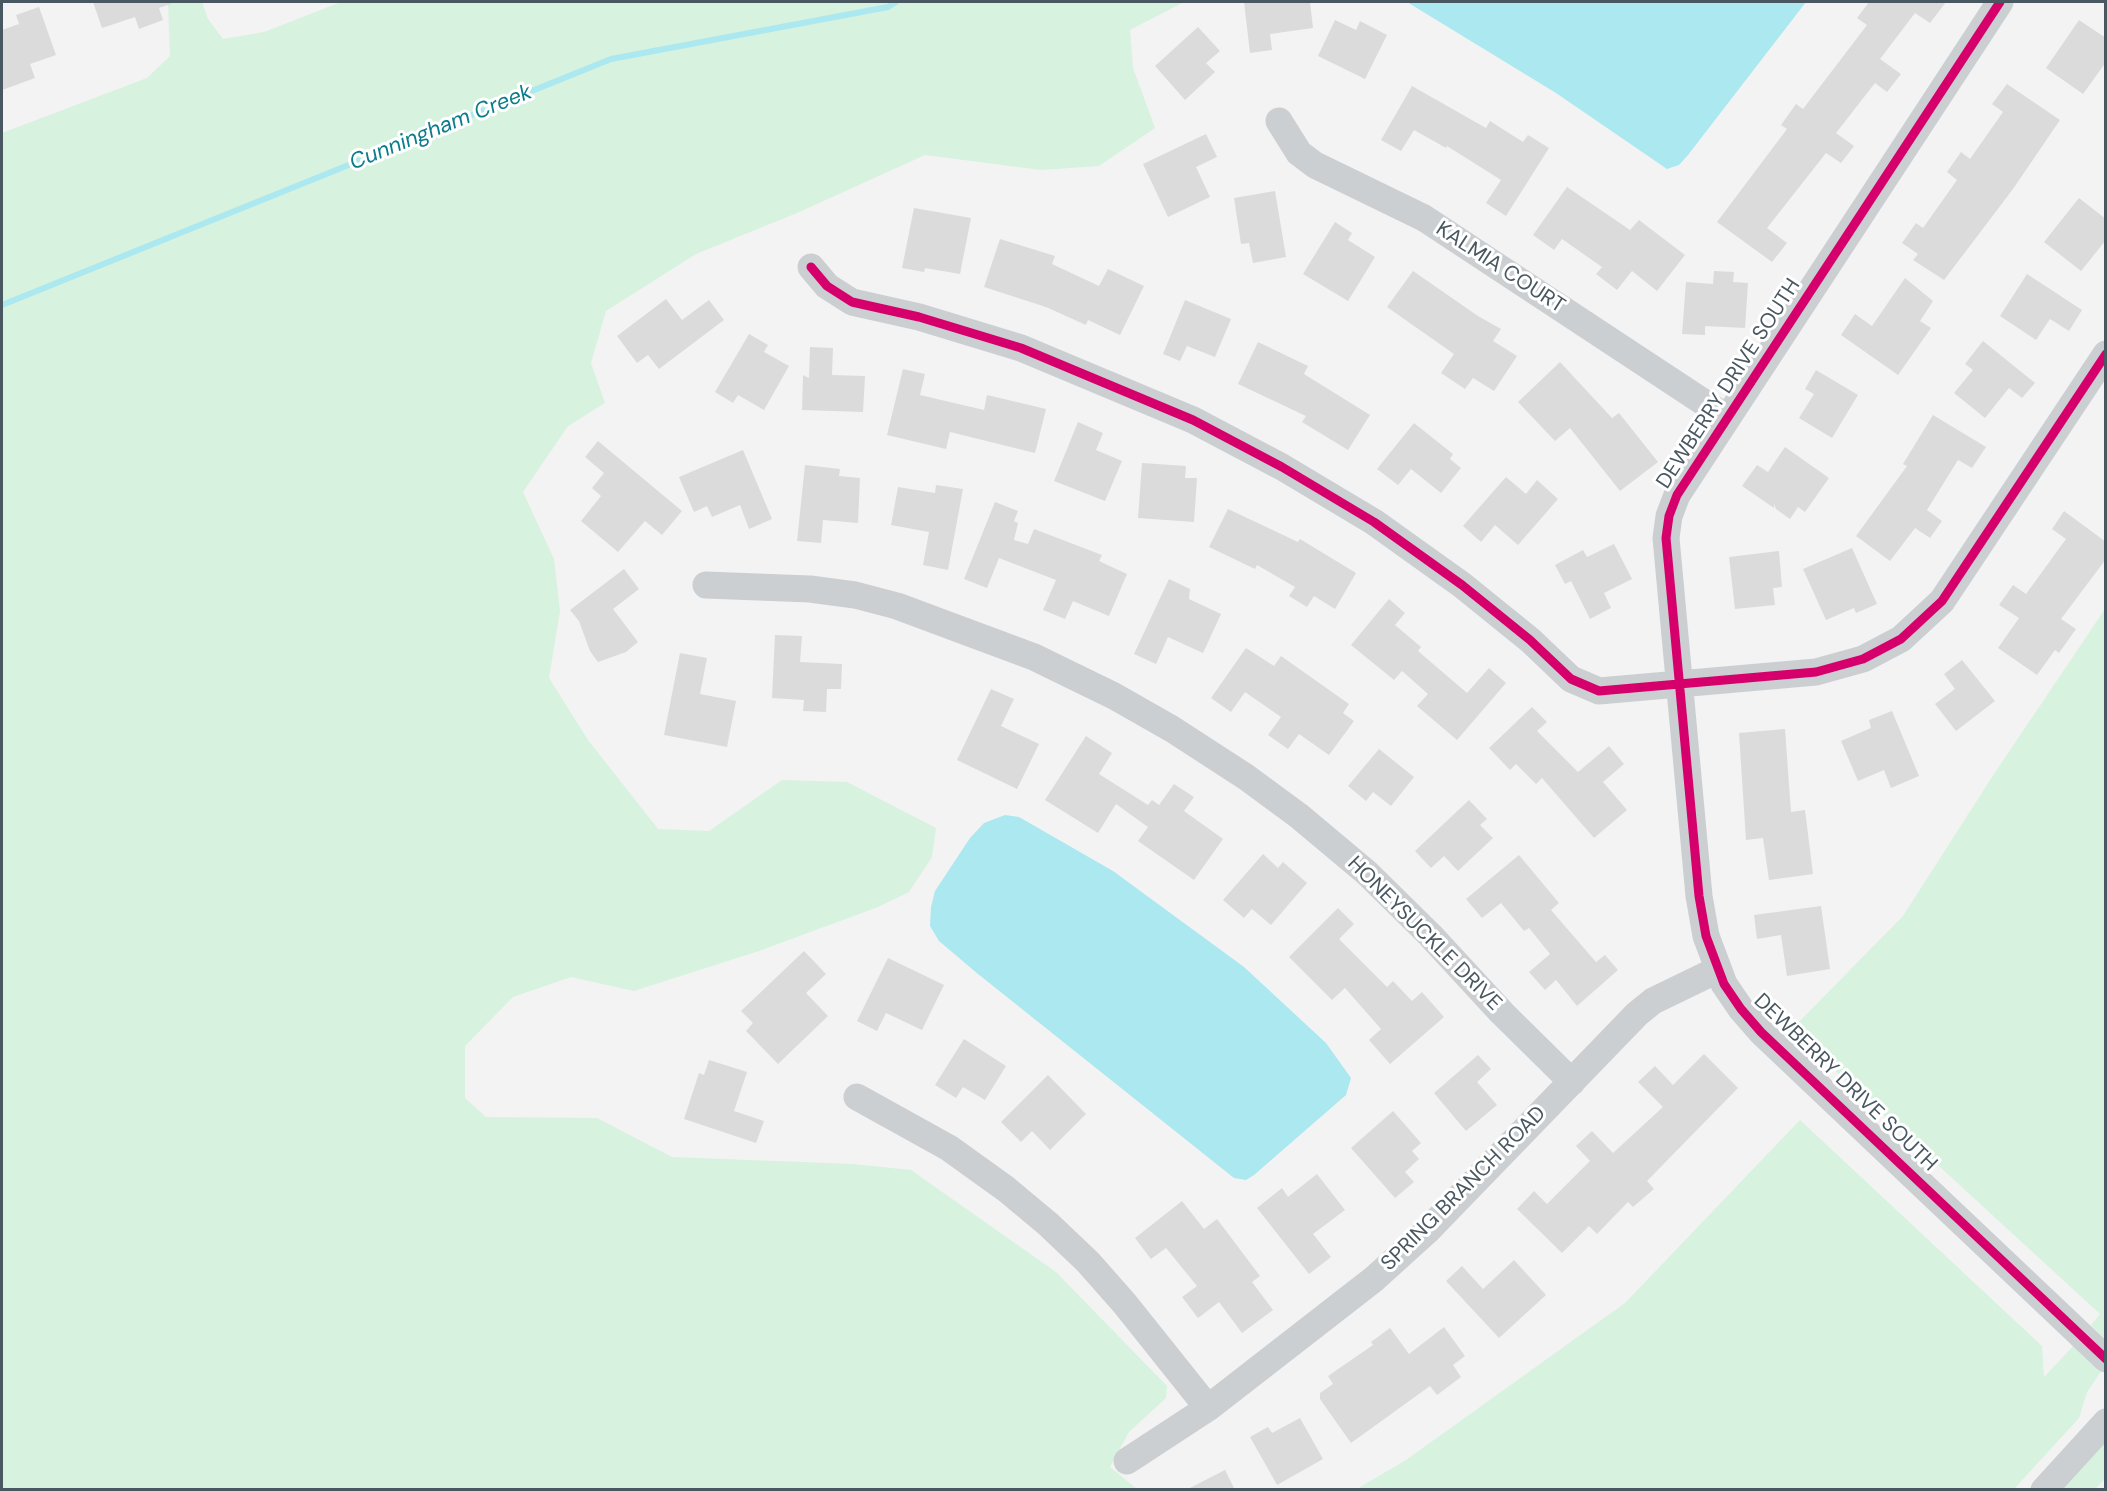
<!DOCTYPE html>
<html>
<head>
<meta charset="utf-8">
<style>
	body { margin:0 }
	#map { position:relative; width:2107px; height:1491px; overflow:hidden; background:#f3f3f3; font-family:"DM Sans",sans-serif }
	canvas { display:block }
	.frame { position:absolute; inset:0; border:3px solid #495760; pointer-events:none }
</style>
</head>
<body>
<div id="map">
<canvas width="2107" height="1491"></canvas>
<div class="frame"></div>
</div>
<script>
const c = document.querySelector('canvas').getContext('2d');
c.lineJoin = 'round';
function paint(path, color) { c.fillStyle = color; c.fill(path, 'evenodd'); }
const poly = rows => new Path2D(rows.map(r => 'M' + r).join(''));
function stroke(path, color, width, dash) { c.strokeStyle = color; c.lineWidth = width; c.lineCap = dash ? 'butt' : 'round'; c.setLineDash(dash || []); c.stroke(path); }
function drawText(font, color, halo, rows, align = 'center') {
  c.font = font + ' "DM Sans",sans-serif'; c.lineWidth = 6; c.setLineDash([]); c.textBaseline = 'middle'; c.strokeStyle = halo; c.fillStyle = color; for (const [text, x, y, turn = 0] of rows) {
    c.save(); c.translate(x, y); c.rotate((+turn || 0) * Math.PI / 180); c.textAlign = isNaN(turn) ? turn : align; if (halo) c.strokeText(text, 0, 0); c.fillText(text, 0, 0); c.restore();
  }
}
const green = poly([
	[168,2,202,2,208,19,223,39,264,32,341,2,1184,2,1130,30,1133,68,1155,128,1099,166,1041,170,925,155,797,213,696,254,606,311,591,363,605,403,568,426,523,492,554,559,560,611,549,678,588,740,658,829,709,831,782,780,847,782,936,828,932,857,909,892,878,907,759,951,634,991,571,977,513,997,465,1046,465,1098,486,1117,597,1118,672,1157,853,1164,911,1170,1056,1272,1167,1386,1166,1398,1129,1432,1110,1467,1137,1489,2,1490,2,133,147,78,170,56],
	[2105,609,2105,1339,2091,1325,2100,1314,1791,1030,1903,916,1992,777],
	[1800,1120,2042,1346,2044,1377,2075,1344,2102,1370,2087,1392,2079,1418,2014,1489,1355,1490,1406,1460,1625,1303],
	[2105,1436,2105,1479,2095,1489,2055,1490]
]);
const water = poly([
	[1407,2,1806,2,1688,155,1679,165,1667,169,1556,93],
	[1005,815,1019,817,1113,871,1244,967,1326,1043,1351,1078,1346,1095,1254,1175,1246,1180,1234,1178,978,974,939,941,930,926,931,907,935,891,970,838,984,823]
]);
const stream = poly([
	[2,305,611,59,888,7,896,2]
]);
const building = poly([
	[93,2,171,2,171,4,159,8,163,20,139,29,135,17,102,28],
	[1244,2,1310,2,1313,28,1270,34,1272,50,1250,53],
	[1869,2,1946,2,1930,23,1915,13,1880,59,1901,74,1887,92,1875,83,1836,133,1854,146,1841,163,1826,153,1767,228,1787,243,1772,262,1717,222,1787,129,1781,125,1796,104,1803,109,1867,25,1857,18],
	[39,7,56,55,30,64,35,78,2,90,2,30,19,24,16,15],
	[1335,20,1356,30,1360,21,1387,35,1365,79,1318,56],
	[2079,20,2106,38,2106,62,2083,94,2046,68],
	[1198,27,1220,51,1206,63,1215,72,1185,100,1155,66],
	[2007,84,2060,120,2013,189,1944,280,1913,260,1918,254,1902,243,1916,223,1923,228,1957,180,1947,172,1961,152,1970,159,2003,112,1992,104],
	[1412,86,1486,128,1490,121,1523,142,1528,135,1549,148,1506,216,1486,203,1501,180,1447,146,1446,148,1414,130,1401,151,1381,140],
	[1206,134,1217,157,1196,167,1210,197,1168,217,1143,164],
	[1567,187,1630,230,1639,220,1685,255,1657,291,1632,271,1617,290,1596,274,1602,267,1562,239,1554,250,1533,235],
	[1275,191,1286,257,1253,263,1249,243,1241,244,1234,198],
	[2079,198,2106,219,2106,240,2081,271,2044,242],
	[914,208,971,218,960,274,925,268,924,272,902,268],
	[1335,222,1352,233,1348,240,1375,257,1348,301,1303,274],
	[1000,239,1055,256,1052,264,1099,286,1108,269,1144,286,1120,335,1088,320,1086,325,1046,307,984,287],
	[1413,271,1478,316,1501,329,1493,341,1517,356,1494,391,1473,378,1465,389,1441,373,1454,354,1387,307],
	[1714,271,1734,272,1733,282,1748,283,1745,328,1705,326,1705,335,1682,334,1686,282,1713,284],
	[2027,274,2082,310,2069,331,2050,319,2036,340,2000,316],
	[1905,278,1933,301,1920,321,1931,328,1898,375,1841,335,1855,314,1872,326],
	[666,299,682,320,709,300,724,320,659,369,648,355,637,363,617,336],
	[1185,300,1231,319,1215,357,1187,346,1180,361,1163,354],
	[749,334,768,345,764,352,789,366,764,410,738,395,733,403,715,392],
	[1983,341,2035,383,2022,398,2009,388,1985,418,1954,393,1973,370,1965,364],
	[1258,342,1308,366,1304,374,1370,415,1348,450,1302,422,1306,416,1238,384],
	[810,347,833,348,832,375,865,376,863,412,802,410,803,375,809,378],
	[1560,362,1612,418,1619,413,1658,462,1620,491,1570,428,1555,441,1518,402],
	[903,369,925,374,920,395,984,410,987,395,1046,409,1035,453,950,432,946,449,887,435],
	[1816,370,1858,395,1832,438,1799,418,1814,394,1805,389],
	[1933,415,1986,447,1972,468,1958,460,1927,510,1942,521,1930,538,1915,528,1890,561,1856,536,1907,466,1903,464],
	[1078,422,1103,433,1096,450,1122,461,1105,501,1054,481],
	[1414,423,1453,454,1450,459,1461,468,1441,493,1411,469,1398,485,1377,469],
	[598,441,682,511,662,535,645,521,618,552,581,521,601,496,592,488,604,473,585,457],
	[1785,447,1829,478,1805,512,1798,507,1790,519,1776,509,1774,504,1774,508,1742,486,1757,465,1768,472],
	[743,450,772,519,749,529,740,505,712,517,707,506,694,512,679,477],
	[1142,463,1186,466,1185,478,1197,478,1194,522,1138,518],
	[805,465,840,469,839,476,860,478,858,523,823,520,821,543,797,541],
	[1506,477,1526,494,1537,480,1558,499,1518,545,1495,525,1481,542,1463,526],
	[936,485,963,489,948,570,923,565,929,532,891,525,898,487,935,493],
	[995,502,1018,511,1014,521,1018,523,1014,540,1028,544,1034,529,1102,555,1099,561,1127,574,1109,616,1073,601,1065,619,1043,610,1056,580,999,558,987,588,964,579],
	[1228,509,1298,542,1300,539,1356,573,1335,609,1314,596,1307,607,1289,596,1295,587,1257,565,1255,569,1209,547],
	[2064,511,2106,542,2106,559,2061,619,2076,629,2059,653,2055,650,2037,675,1998,648,2019,618,1999,605,2013,585,2026,594,2066,539,2052,529],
	[1614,544,1632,579,1604,593,1611,608,1590,619,1571,581,1565,584,1555,565,1583,550,1587,557],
	[1852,548,1877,604,1856,613,1854,608,1826,620,1803,569],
	[1779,551,1782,587,1773,588,1775,605,1735,609,1729,557],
	[624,569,639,589,613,609,638,642,626,652,598,662,590,651,579,621,570,610],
	[1169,579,1190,589,1189,599,1221,614,1203,653,1168,637,1156,664,1134,654],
	[1389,599,1405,613,1395,625,1421,647,1418,651,1467,693,1489,668,1506,683,1457,740,1417,706,1428,694,1402,671,1394,680,1351,645],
	[775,635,802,636,800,662,842,664,841,689,827,689,826,712,803,711,804,700,772,698],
	[1246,648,1274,666,1281,656,1349,704,1343,713,1354,721,1329,755,1299,734,1288,749,1268,735,1281,717,1245,692,1231,712,1211,698],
	[680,653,707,658,700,694,736,701,727,747,664,735],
	[1962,660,1995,701,1956,731,1935,704,1955,689,1944,674],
	[991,689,1014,699,1001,726,1039,744,1017,789,957,760],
	[1532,707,1547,722,1537,731,1578,772,1609,746,1624,764,1603,782,1627,810,1594,838,1542,778,1536,784,1516,764,1510,770,1489,748],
	[1892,711,1919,776,1891,788,1884,770,1858,781,1841,741,1871,728,1869,720],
	[1785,729,1791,812,1805,810,1813,874,1769,880,1763,838,1746,840,1739,733],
	[1086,736,1112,753,1099,774,1148,805,1152,800,1159,805,1174,784,1194,797,1184,811,1223,839,1194,880,1138,841,1148,827,1116,804,1098,833,1045,800],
	[1379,749,1414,777,1391,806,1373,792,1366,801,1348,786],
	[1469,800,1487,819,1480,825,1493,838,1458,871,1444,856,1431,868,1415,851],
	[1263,854,1278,868,1283,862,1307,883,1271,925,1252,909,1244,918,1223,900],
	[1519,855,1559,903,1551,910,1596,962,1605,955,1618,970,1577,1006,1556,980,1545,990,1529,972,1550,954,1529,928,1524,931,1501,903,1482,918,1466,899],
	[1821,906,1830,969,1787,976,1781,935,1757,939,1754,915],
	[1338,908,1354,924,1339,939,1387,987,1393,981,1412,1001,1422,992,1444,1017,1390,1064,1369,1040,1381,1029,1345,988,1332,1000,1289,957],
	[804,951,826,974,806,993,828,1016,778,1064,746,1031,753,1023,741,1011],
	[888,958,944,985,922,1030,886,1013,877,1031,857,1021],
	[964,1039,1006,1066,985,1100,963,1087,956,1098,935,1085],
	[1704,1054,1738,1088,1647,1181,1654,1189,1633,1207,1628,1202,1597,1234,1589,1226,1562,1253,1517,1209,1534,1191,1547,1204,1590,1161,1576,1146,1592,1131,1613,1153,1663,1107,1638,1082,1655,1066,1673,1085],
	[1478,1055,1491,1069,1477,1082,1497,1105,1466,1131,1434,1093],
	[709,1060,747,1072,734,1111,764,1121,756,1143,684,1119,699,1073,704,1075],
	[1048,1075,1086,1114,1050,1150,1032,1131,1021,1142,1001,1122],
	[1393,1111,1421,1143,1412,1151,1419,1159,1405,1172,1414,1182,1395,1198,1351,1148],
	[1317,1174,1345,1210,1313,1234,1331,1257,1309,1274,1257,1208,1282,1188,1288,1197],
	[1182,1201,1204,1229,1217,1219,1260,1276,1252,1282,1273,1310,1242,1333,1219,1302,1198,1318,1182,1297,1197,1286,1166,1248,1151,1259,1135,1238],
	[1514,1260,1546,1295,1499,1338,1446,1281,1462,1266,1483,1289],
	[1444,1327,1465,1356,1453,1365,1461,1377,1437,1395,1430,1386,1351,1443,1320,1399,1320,1393,1333,1384,1328,1376,1373,1345,1371,1342,1390,1328,1409,1354],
	[1300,1418,1323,1459,1277,1485,1250,1437,1268,1427,1272,1433],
	[1225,1470,1235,1490,1186,1490]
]);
const minor = poly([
	[2000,2,1677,495,1669,516,1666,538,1699,896,1706,936,1724,984,1741,1009,1761,1032,2106,1359],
	[1279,121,1299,153,1315,165,1424,218,1726,417],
	[811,267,827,286,852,302,919,317,1021,348,1193,420,1282,467,1374,522,1462,585,1530,640,1571,679,1599,691,1816,672,1863,659,1901,639,1942,601,2106,354],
	[706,585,810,589,855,595,897,606,1034,657,1114,696,1172,729,1246,777,1299,816,1367,873,1430,935,1502,1013,1572,1082],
	[857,1097,949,1148,1006,1189,1048,1224,1088,1262,1125,1304,1208,1408],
	[1127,1461,1208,1408,1374,1279,1427,1231,1637,1014,1653,1001,1717,970],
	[2044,1490,2106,1422]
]);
const cycleway = poly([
	[2000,2,1677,495,1669,516,1666,538,1699,896,1706,936,1724,984,1741,1009,1761,1032,2106,1359],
	[811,267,827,286,852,302,919,317,1021,348,1193,420,1282,467,1374,522,1462,585,1530,640,1571,679,1599,691,1816,672,1863,659,1901,639,1942,601,2106,354]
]);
const streetNames = [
	["KALMIA COURT",1500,268,33],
	["DEWBERRY DRIVE SOUTH",1729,384,-57],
	["HONEYSUCKLE DRIVE",1424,934,45],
	["DEWBERRY DRIVE SOUTH",1845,1083,44],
	["SPRING BRANCH ROAD",1464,1189,-45]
];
const waterNames = [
	["Cunningham Creek",441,128,-22]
];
paint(green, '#d7f2df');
paint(water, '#abe8f0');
stroke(stream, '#abe8f0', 6);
paint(building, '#dbdbdc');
stroke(minor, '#cccfd1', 27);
stroke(cycleway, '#d6006c', 9);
drawText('21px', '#495760', '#fff', streetNames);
drawText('italic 22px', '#0a7c8b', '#fff', waterNames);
</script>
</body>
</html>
